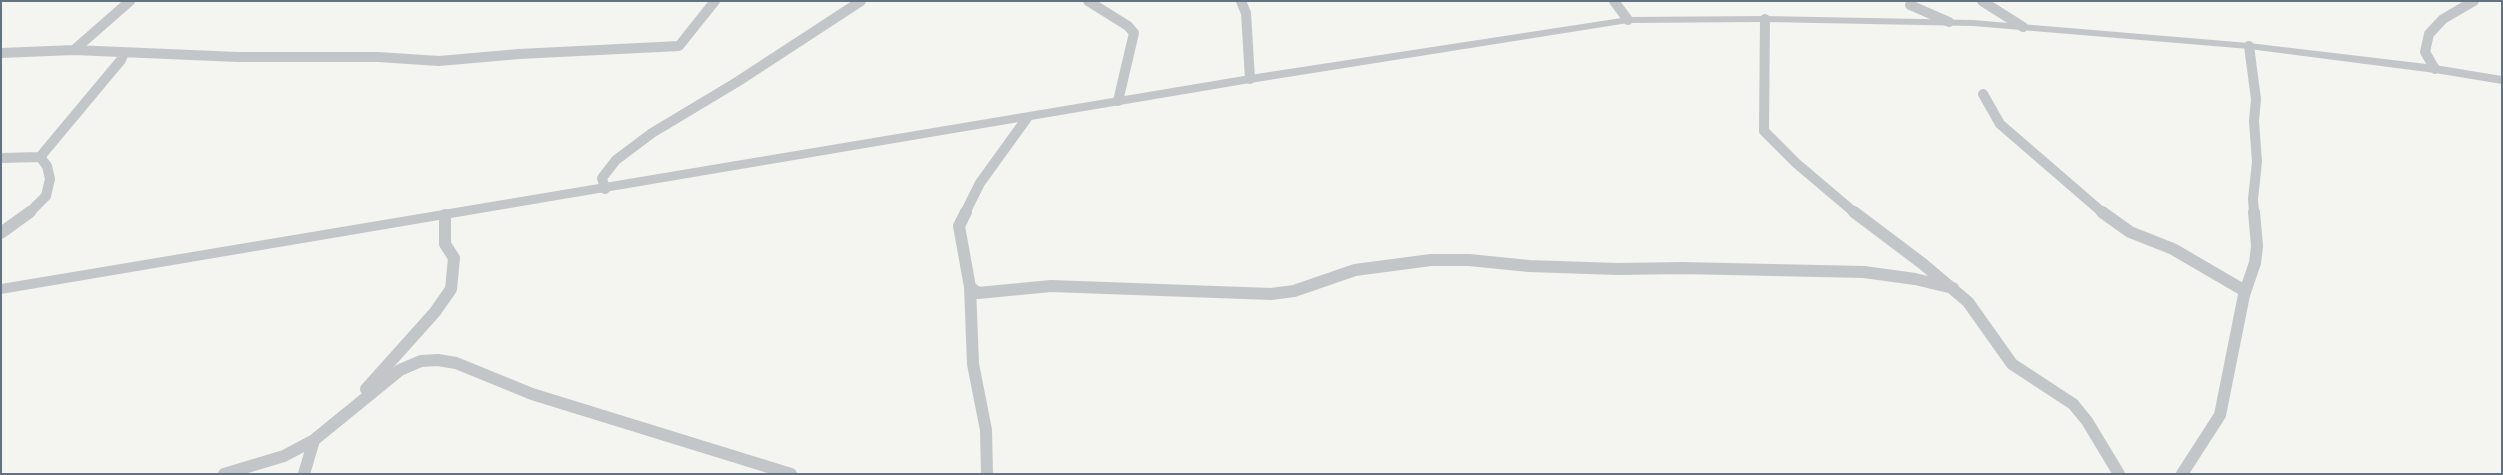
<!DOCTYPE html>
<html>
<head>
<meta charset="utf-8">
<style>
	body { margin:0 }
	#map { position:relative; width:2503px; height:475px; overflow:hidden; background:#f4f5f0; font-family:Roboto,sans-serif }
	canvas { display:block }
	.frame { position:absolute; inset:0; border:2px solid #637382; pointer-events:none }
</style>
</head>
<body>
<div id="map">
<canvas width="2503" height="475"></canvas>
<div class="frame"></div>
</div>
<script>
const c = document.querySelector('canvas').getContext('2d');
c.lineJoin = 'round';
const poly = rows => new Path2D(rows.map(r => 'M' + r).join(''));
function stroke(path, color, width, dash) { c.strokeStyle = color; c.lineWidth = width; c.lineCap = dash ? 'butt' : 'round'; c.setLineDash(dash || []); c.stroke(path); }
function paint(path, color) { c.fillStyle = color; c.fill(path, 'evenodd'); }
const minorFar1 = poly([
	[130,1,74,50,238,57,378,57,439,61,519,54,679,46,715,1],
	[1088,1,1128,26,1134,33,1118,101],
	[1241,1,1246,13,1250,79],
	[1614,1,1628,20],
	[1982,1,2023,27],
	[1910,5,1949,22],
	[1765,19,1764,131,1796,163,1855,213],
	[2249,46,2256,99,2254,121,2257,162,2253,199,2254,213],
	[1,53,74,50],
	[2435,69,2425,52,2429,34,2443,19,2474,1],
	[1983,94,2000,124,2103,213],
	[1,158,40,157],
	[605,189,602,178,616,160,652,133,737,82,861,1],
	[29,213,46,196,50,179,47,166,40,157,121,60,124,53],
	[965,213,980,183,1027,118]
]);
const minor = poly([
	[966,212,959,226,970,287,978,293,1051,286,1271,294,1294,291,1355,270,1431,260,1469,260,1529,266,1617,269,1682,268,1864,272,1915,279,1953,288],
	[1854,212,1923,264,1968,302,2012,364,2073,404,2087,421,2119,474],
	[2102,212,2130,232,2173,249,2245,291],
	[1,233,30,212],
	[970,287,973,364,986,430,987,474],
	[366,389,435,312,451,289,454,258,445,244,445,215],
	[224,474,284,456,314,440,400,370,421,361,438,360,456,363,532,394,791,474],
	[304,474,314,440],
	[2182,474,2220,415,2244,295,2255,263,2257,246,2254,212]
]);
const tertiary = poly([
	[1765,16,1973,20,2249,43,2435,65,2502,76,2502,84,2435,73,2249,49,1973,26,1765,22,1628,23,1250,83,1,294,1,284,1250,75,1628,17,1765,16]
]);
stroke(minorFar1, '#c2c6c9', 10);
stroke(minor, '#c2c6c9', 12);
paint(tertiary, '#c2c6c9');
</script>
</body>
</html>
